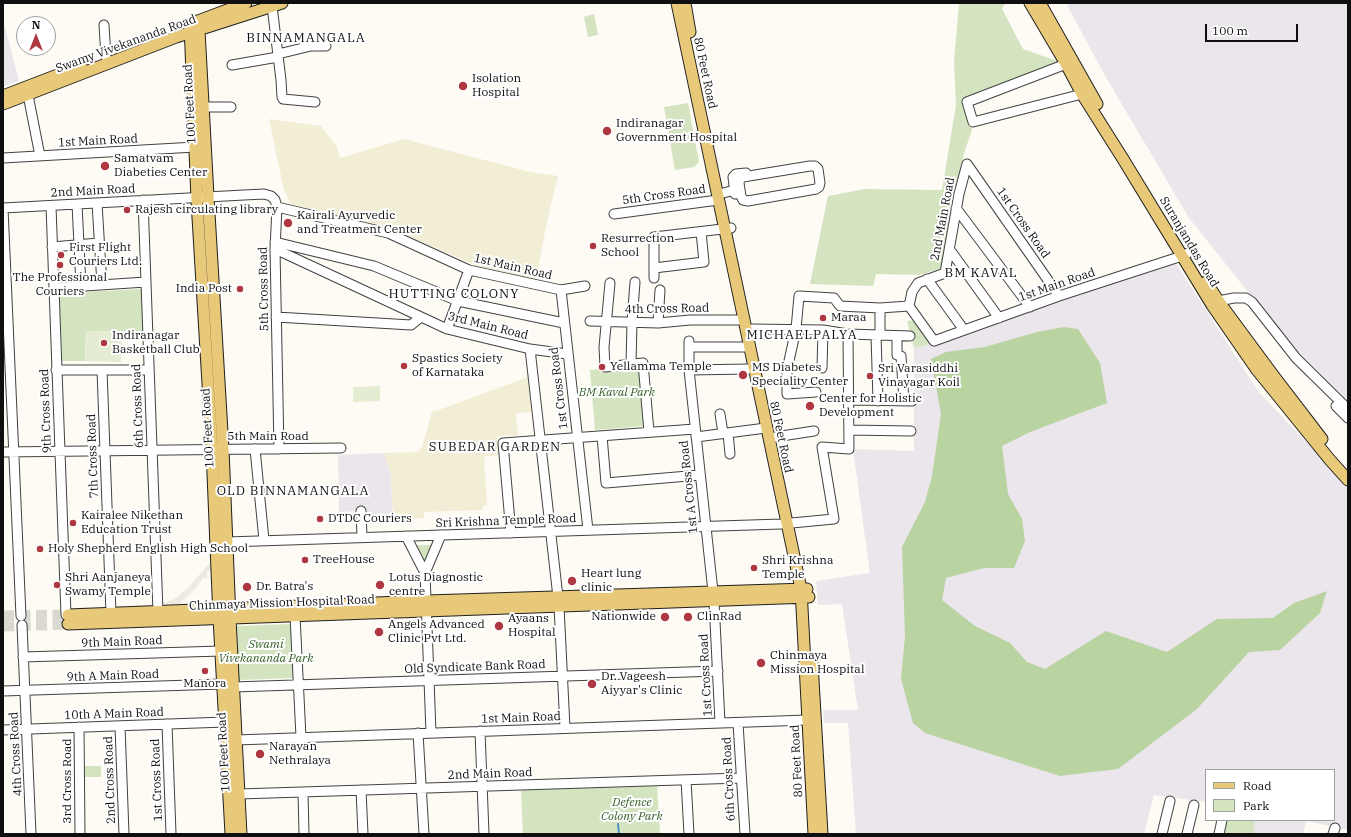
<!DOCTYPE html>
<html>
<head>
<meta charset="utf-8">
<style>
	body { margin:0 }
	#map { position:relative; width:1351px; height:837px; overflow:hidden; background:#fdfbf3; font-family:"IBM Plex Serif",serif }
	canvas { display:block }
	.frame { position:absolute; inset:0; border:4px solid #0f0f0f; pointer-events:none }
	.legend { position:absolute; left:1205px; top:769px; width:130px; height:52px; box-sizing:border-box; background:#fff; border:1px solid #9f9f9f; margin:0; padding:5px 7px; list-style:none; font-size:12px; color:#0f0f0f }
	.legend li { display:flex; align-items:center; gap:8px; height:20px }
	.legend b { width:20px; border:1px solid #9f9f9f }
	.north { position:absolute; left:16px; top:16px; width:40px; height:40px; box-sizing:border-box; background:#fff; border:1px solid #9f9f9f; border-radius:50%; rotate:0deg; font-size:11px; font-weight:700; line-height:16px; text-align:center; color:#0f0f0f }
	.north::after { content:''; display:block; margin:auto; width:14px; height:18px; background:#ae3841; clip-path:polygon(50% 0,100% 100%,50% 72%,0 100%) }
	.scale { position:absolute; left:1205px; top:24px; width:93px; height:18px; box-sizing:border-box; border:2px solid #0f0f0f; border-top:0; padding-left:5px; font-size:12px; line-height:14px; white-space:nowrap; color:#0f0f0f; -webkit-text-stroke:3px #fff; paint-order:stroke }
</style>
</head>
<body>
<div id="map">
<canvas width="1351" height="837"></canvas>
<div class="frame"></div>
<ul class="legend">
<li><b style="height:5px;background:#e7c979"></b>Road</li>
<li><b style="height:11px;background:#d4e4c0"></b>Park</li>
</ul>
<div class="north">N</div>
<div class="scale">100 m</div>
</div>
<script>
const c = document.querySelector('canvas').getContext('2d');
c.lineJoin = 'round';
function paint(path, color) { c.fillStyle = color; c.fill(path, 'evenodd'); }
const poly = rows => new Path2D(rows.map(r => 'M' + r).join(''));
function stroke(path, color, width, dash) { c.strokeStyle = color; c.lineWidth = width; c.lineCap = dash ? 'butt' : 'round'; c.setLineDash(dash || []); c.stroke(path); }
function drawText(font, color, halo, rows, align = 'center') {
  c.font = font + ' "IBM Plex Serif",serif'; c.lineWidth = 4; c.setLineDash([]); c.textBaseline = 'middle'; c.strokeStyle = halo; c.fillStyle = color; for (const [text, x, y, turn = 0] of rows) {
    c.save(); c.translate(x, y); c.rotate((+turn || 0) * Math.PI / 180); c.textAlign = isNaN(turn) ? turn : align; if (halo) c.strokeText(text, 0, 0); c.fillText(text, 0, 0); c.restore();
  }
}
const industrial = poly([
	[1066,3,1348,3,1348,400,1288,342,1189,218,1104,74],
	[3,20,19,81,3,87],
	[1175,262,1258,391,1348,486,1348,830,1306,821,1303,834,1222,834,1225,820,1334,820,1334,770,1206,770,1206,802,1154,795,1144,834,856,834,848,723,824,723,823,710,858,710,842,604,818,605,816,581,870,573,853,449,914,451,914,348,930,344],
	[384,453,391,474,393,520,373,521,373,514,364,514,361,511,339,512,338,455]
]);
const farmland = poly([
	[269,119,321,126,337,147,340,158,404,139,530,172,558,176,547,221,536,279,477,266,395,230,291,204,284,190],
	[528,377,531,412,516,413,518,435,497,436,499,455,484,457,487,506,483,506,483,510,424,512,424,518,393,520,391,474,384,453,418,452,422,447,432,411,436,411]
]);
const green = poly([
	[959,3,1005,3,1002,9,1023,49,1060,62,963,99,972,130,964,153,954,202,942,268,919,275,876,274,873,286,810,284,828,196,865,189,942,190,956,105,954,62],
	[594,14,598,35,588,37,584,17],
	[688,103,699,162,694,167,675,170,664,107],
	[143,289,144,340,122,339,122,332,86,331,85,361,62,361,59,293],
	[917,320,930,344,914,348,907,321],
	[640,366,645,426,595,430,590,370],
	[415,545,435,545,427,566],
	[292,624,294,678,239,680,237,626],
	[84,766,101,766,101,777,84,777],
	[657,784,660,834,523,834,521,789],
	[1225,820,1255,820,1253,834,1222,834]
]);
const forest = poly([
	[1064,327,1078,329,1100,363,1107,403,1030,432,1002,446,1008,494,1022,519,1025,541,1014,568,984,568,946,578,942,600,975,626,1010,643,1027,662,1045,669,1106,631,1167,652,1217,619,1273,618,1294,603,1327,591,1320,613,1280,650,1249,652,1197,709,1118,769,1060,776,925,733,913,723,901,679,905,636,902,547,925,502,932,476,941,414,931,359,946,352,985,347,1037,332]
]);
const pitch = poly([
	[86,331,122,332,121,362,85,361],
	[380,386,380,401,353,402,353,387]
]);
const plaza = poly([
	[210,562,211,570,207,572,207,578,203,578,194,590,179,604,164,604,177,597,189,587]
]);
const stream = poly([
	[618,824,619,834]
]);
const majorTunnel = poly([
	[3,616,68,615],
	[3,626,68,624]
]);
const minor = poly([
	[272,6,281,80,282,97,283,99,315,102],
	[104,25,106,57],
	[278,54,311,46,326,46],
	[1066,64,967,102,973,122,1082,94],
	[232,65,278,57],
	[28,95,40,156],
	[203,107,231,107],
	[3,158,195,147],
	[967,164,1059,296],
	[810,166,815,166,818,169,820,183,819,187,816,189,748,201,743,200,741,196,739,183,740,179,743,177,810,166],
	[723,193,739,189],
	[735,194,733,177,736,174,746,173],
	[143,200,158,612],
	[97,203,102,285],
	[77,204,81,286],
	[51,206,66,615],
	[277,207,388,233,469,270,561,290,585,286],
	[3,208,244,195,264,194,271,196,275,200,277,207,275,249,279,449],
	[3,208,21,616],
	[956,208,1030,307],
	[614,214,718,200],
	[275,242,374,266,458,301,564,323],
	[52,247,99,243],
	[275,249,447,329,530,349,567,354],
	[950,250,999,318],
	[654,268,704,262,701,232],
	[654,278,654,237,731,228],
	[927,279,964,330],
	[610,283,604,347,605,367,643,363,649,432],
	[54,288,146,282],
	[561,290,588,530],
	[1213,304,1218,301,1234,298,1246,298,1252,302,1296,358,1348,409],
	[909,306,934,341,1059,296,1182,256,1188,253],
	[909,306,912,292,918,283,945,273,959,194,967,164],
	[276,317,411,325,421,317],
	[590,321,658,323,690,320,743,320],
	[658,323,660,290],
	[447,329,469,270],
	[752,329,823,330,848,334,910,336],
	[876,335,878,401],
	[880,335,880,308],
	[897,336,897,355,901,356,904,401],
	[689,341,689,370,714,601,720,723],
	[689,347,749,347],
	[530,349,559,606,565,728],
	[631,364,632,322,635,282],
	[822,368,823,330],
	[56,370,149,370],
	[102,370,111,614],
	[689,370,749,369],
	[816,392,787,394,787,370,796,329,799,296,834,298,840,306,880,308,909,306],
	[849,400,912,401],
	[1336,406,1348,418],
	[720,414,723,433],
	[849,430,911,431],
	[728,433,730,454],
	[602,436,606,483,700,475],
	[696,437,766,428],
	[775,437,814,431],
	[255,449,264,540],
	[3,452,341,448],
	[361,511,362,537],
	[511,533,503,443,695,429],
	[406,536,425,573,431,733],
	[227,542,781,524,834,519,822,447,849,449,848,334],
	[425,573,441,535],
	[295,616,301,737],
	[22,625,31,834],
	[23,657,221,651],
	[233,687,718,671],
	[3,691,223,684],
	[738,723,745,834],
	[167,724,171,834],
	[120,726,124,834],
	[79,727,80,834],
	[3,730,225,722],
	[480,731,484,834],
	[418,733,424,834],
	[236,740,807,720],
	[686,780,689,834],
	[361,790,363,834],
	[303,792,304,834],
	[239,794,741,778],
	[1162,834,1170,801],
	[1187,834,1194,805],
	[1219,834,1222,820],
	[1333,834,1335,828]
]);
const major = poly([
	[677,3,801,589,814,834],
	[685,3,690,32],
	[1030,3,1066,64,1082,94,1123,159,1212,305,1257,370,1330,460,1348,480],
	[1040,3,1097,104],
	[197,21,199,30,208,196,223,449,230,618,241,834],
	[190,24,197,201,212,450,219,618,231,834],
	[190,24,246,3],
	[3,96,81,66],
	[3,104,176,37,282,3],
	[1206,282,1222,306,1273,375,1322,439],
	[68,615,427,601,807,589],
	[68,624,809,597],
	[812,663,822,834]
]);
const markers = [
	[463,86,5,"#ae3841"],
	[607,131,5,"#ae3841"],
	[105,166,5,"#ae3841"],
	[127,210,4,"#ae3841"],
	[288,223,5,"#ae3841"],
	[593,246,4,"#ae3841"],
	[61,255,4,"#ae3841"],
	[60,265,4,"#ae3841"],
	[240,289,4,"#ae3841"],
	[823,318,4,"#ae3841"],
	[104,343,4,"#ae3841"],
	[404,366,4,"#ae3841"],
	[602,367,4,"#ae3841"],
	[743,375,5,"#ae3841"],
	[870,376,4,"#ae3841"],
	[810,406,5,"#ae3841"],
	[320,519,4,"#ae3841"],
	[73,523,4,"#ae3841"],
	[40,549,4,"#ae3841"],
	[305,560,4,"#ae3841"],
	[754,568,4,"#ae3841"],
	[572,581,5,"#ae3841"],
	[57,585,4,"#ae3841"],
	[380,585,5,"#ae3841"],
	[247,587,5,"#ae3841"],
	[665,617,5,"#ae3841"],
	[688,617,5,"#ae3841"],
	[499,626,5,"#ae3841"],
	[379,632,5,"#ae3841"],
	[761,663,5,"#ae3841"],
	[205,671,4,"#ae3841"],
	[592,684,5,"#ae3841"],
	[260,754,5,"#ae3841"]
];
const streetNames = [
	["Swamy Vivekananda Road",126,44,-20],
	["80 Feet Road",705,73,78],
	["100 Feet Road",190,104,-93],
	["1st Main Road",98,141,-3],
	["2nd Main Road",93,191,-3],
	["5th Cross Road",664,195,-8],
	["2nd Main Road",943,219,-79],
	["1st Cross Road",1023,223,55],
	["Suranjandas Road",1189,242,59],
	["1st Main Road",513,267,13],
	["1st Main Road",1057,285,-19],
	["5th Cross Road",264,289,-91],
	["4th Cross Road",667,309,-1],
	["3rd Main Road",488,326,14],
	["1st Cross Road",559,388,-97],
	["6th Cross Road",138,406,-92],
	["9th Cross Road",46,411,-92],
	["100 Feet Road",208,428,-93],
	["5th Main Road",268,437],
	["80 Feet Road",781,437,78],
	["7th Cross Road",93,456,-92],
	["1st A Cross Road",689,487,-96],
	["Sri Krishna Temple Road",506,521,-2],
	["Chinmaya Mission Hospital Road",282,603,-2],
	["9th Main Road",122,642,-2],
	["Old Syndicate Bank Road",475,667,-2],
	["1st Cross Road",706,675,-93],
	["9th A Main Road",113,676,-2],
	["10th A Main Road",114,714,-2],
	["1st Main Road",521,718,-2],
	["100 Feet Road",224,752,-93],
	["4th Cross Road",16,754,-93],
	["80 Feet Road",797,761,-93],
	["2nd Main Road",490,774,-2],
	["6th Cross Road",729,779,-93],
	["2nd Cross Road",110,780,-92],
	["1st Cross Road",157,780,-92],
	["3rd Cross Road",68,781,-90]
];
const poiNames = [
	["Isolation",472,79],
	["Hospital",472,93],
	["Indiranagar",616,124],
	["Government Hospital",616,138],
	["Samatvam",114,159],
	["Diabeties Center",114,173],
	["Rajesh circulating library",135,210],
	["Kairali Ayurvedic",297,216],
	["and Treatment Center",297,230],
	["Resurrection",601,239],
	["School",601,253],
	["First Flight",69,248],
	["Couriers Ltd.",69,262],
	["The Professional",60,278,"center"],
	["Couriers",60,292,"center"],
	["India Post",232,289,"right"],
	["Maraa",831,318],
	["Indiranagar",112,336],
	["Basketball Club",112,350],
	["Spastics Society",412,359],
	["of Karnataka",412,373],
	["Yellamma Temple",610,367],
	["MS Diabetes",752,368],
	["Speciality Center",752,382],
	["Sri Varasiddhi",878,369],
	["Vinayagar Koil",878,383],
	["Center for Holistic",819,399],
	["Development",819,413],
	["Kairalee Nikethan",81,516],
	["Education Trust",81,530],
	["DTDC Couriers",328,519],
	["Holy Shepherd English High School",48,549],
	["TreeHouse",313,560],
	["Shri Krishna",762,561],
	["Temple",762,575],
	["Heart lung",581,574],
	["clinic",581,588],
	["Shri Aanjaneya",65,578],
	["Swamy Temple",65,592],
	["Lotus Diagnostic",389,578],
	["centre",389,592],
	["Dr. Batra's",256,587],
	["Nationwide",656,617,"right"],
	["ClinRad",697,617],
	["Ayaans",508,619],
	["Hospital",508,633],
	["Angels Advanced",388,625],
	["Clinic Pvt Ltd.",388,639],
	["Chinmaya",770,656],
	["Mission Hospital",770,670],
	["Dr. Vageesh",601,677],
	["Aiyyar's Clinic",601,691],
	["Manora",205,684,"center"],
	["Narayan",269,747],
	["Nethralaya",269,761]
];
const parkNames = [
	["BM Kaval Park",617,393],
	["Swami",266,645],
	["Vivekananda Park",266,659],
	["Defence",632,803],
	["Colony Park",632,817]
];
const neighbourhoodNames = [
	["BINNAMANGALA",306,38],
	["BM KAVAL",981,273],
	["HUTTING COLONY",454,294],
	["MICHAELPALYA",802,335],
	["SUBEDAR GARDEN",495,447],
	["OLD BINNAMANGALA",293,491]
];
paint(industrial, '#ebe5ec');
paint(farmland, '#f1eed5');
paint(green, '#d4e4c0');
paint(forest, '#b9d3a1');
paint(pitch, '#e4edd1');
paint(plaza, '#eeeae1');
stroke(stream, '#4e93bc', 2);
stroke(majorTunnel, '#d9d8d1', 11, [11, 5.5]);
stroke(minor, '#424242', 11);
stroke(major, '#202020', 13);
stroke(minor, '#fff', 9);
stroke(major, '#e7c979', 11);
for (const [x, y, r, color] of markers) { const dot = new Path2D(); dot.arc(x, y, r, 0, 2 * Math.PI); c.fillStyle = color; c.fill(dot); stroke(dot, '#fff', 1.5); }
drawText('12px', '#0f0f0f', '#fff', streetNames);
drawText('12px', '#0f0f0f', '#fff', poiNames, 'left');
drawText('italic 12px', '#345f27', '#fff', parkNames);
c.letterSpacing = '1px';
drawText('13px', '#0f0f0f', '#fff', neighbourhoodNames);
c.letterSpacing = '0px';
</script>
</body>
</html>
